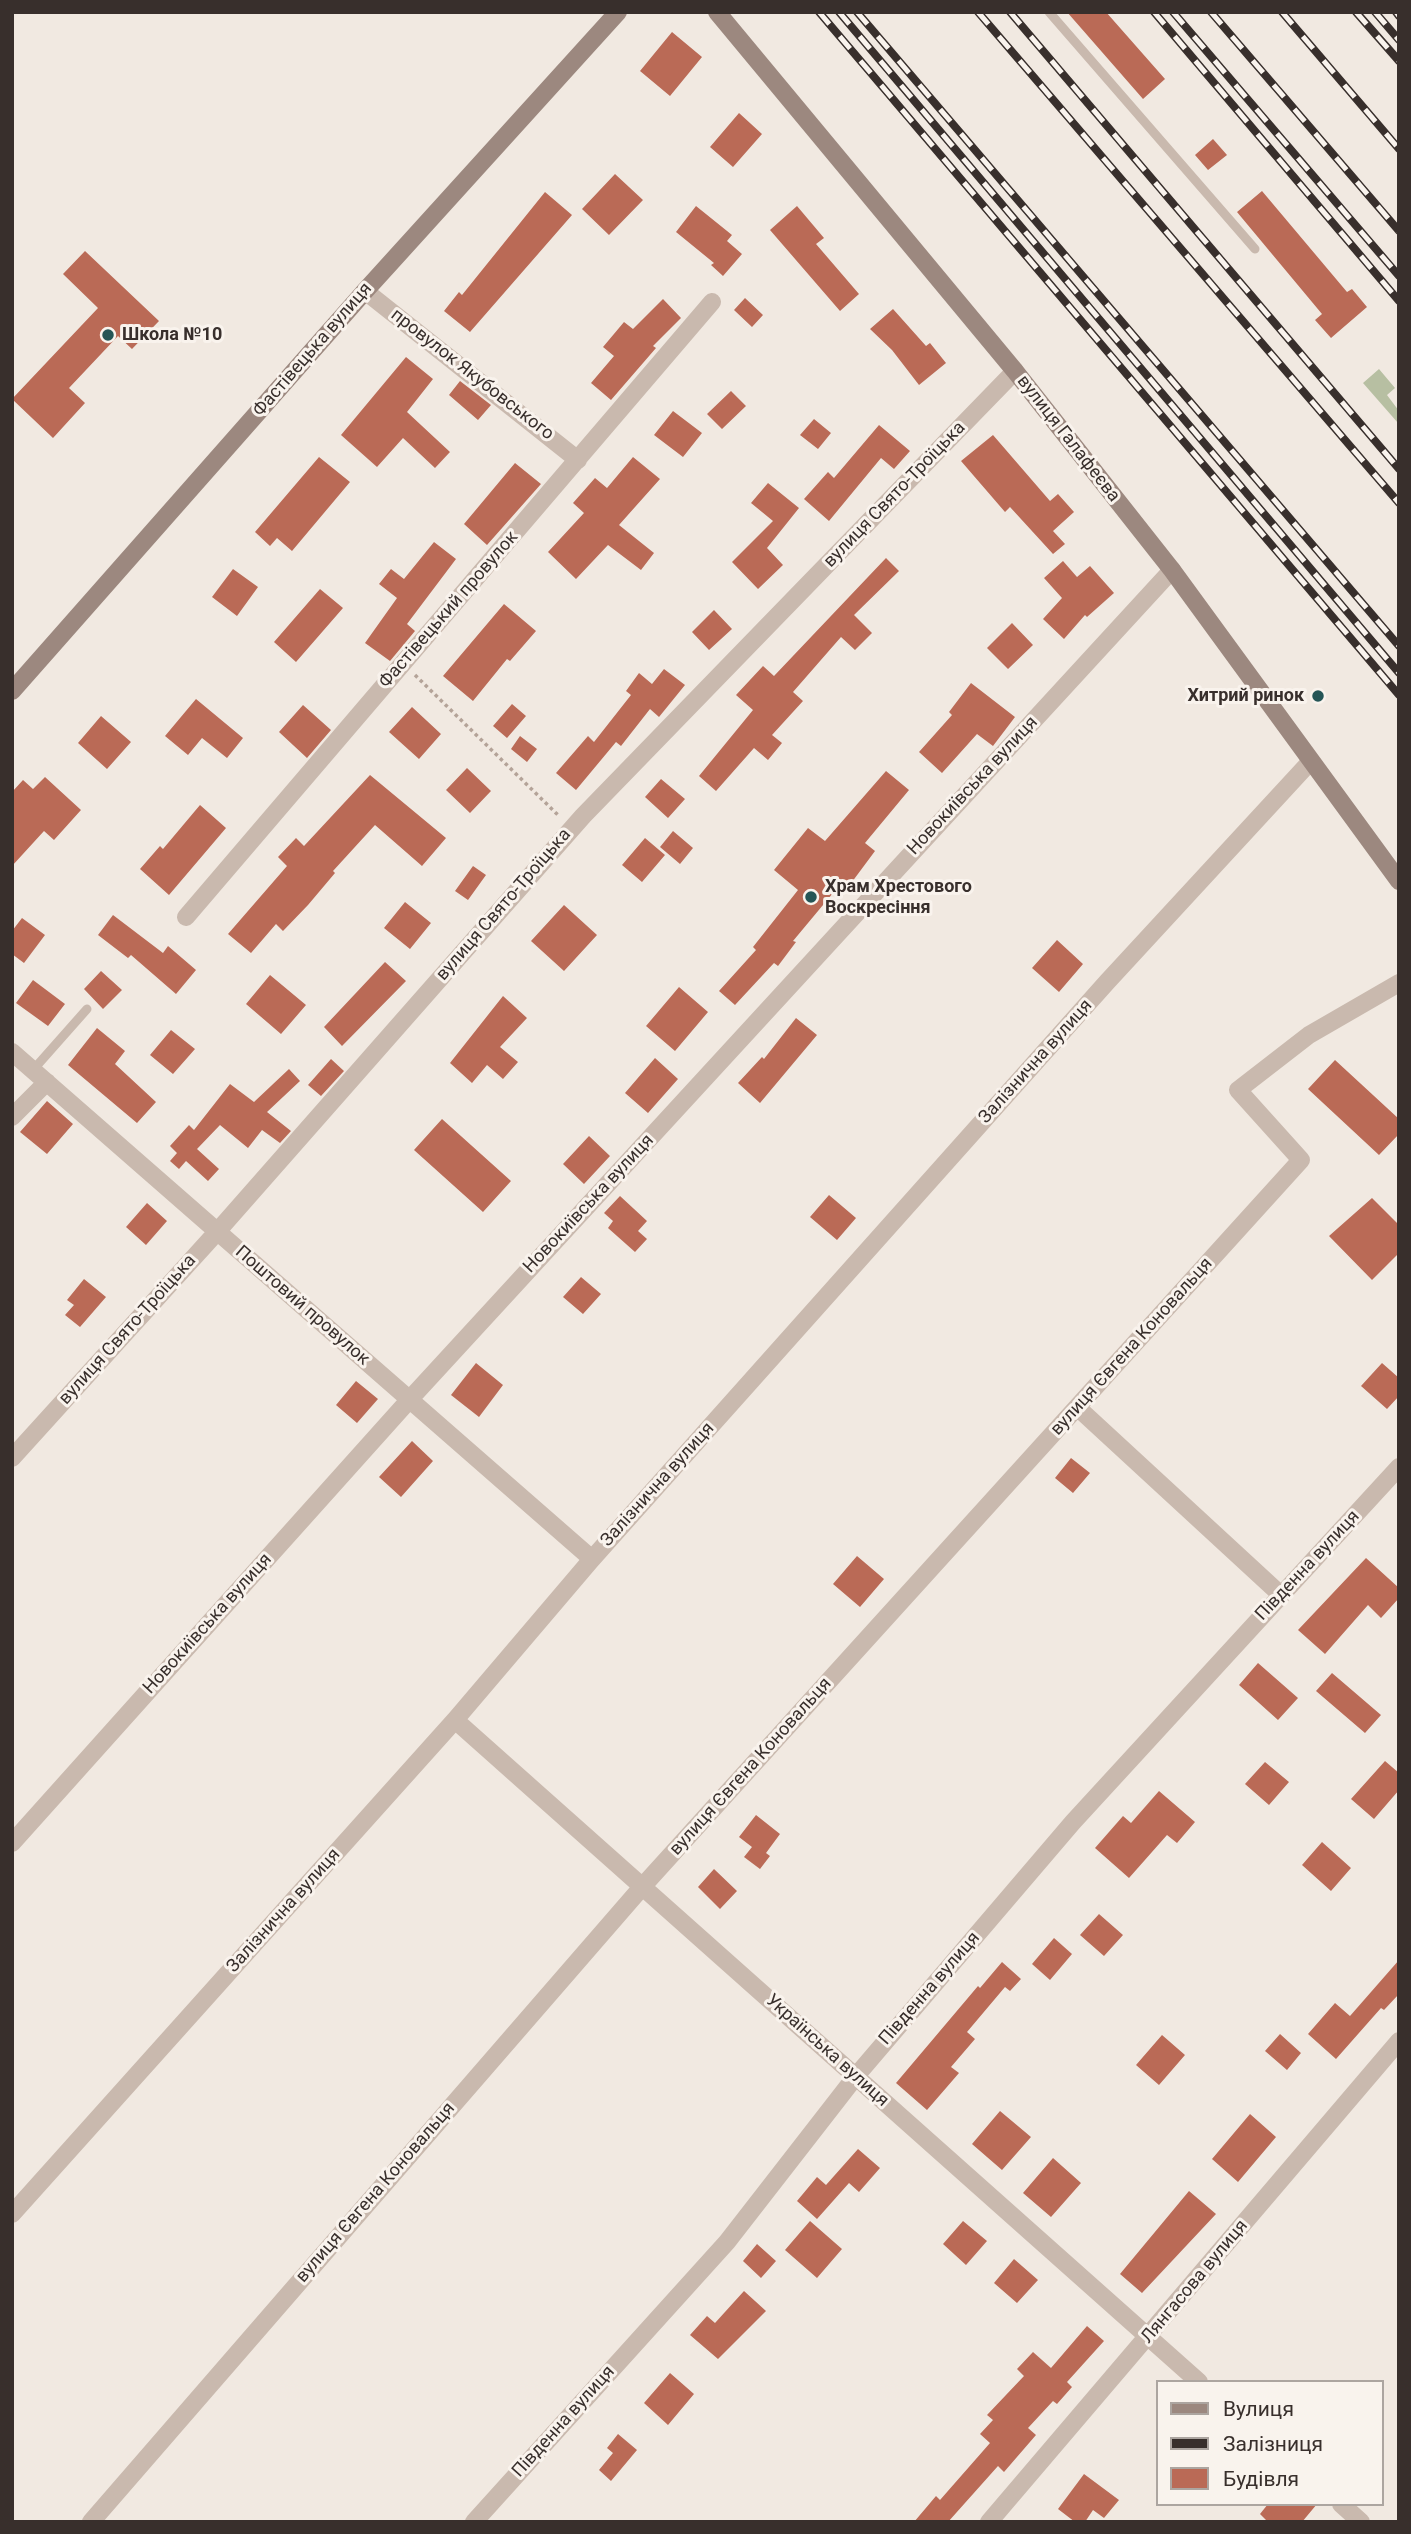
<!DOCTYPE html>
<html>
<head>
<meta charset="utf-8">
<style>
	body { margin:0 }
	#map { position:relative; width:1411px; height:2534px; overflow:hidden; background:#f1e9e1; font-family:Roboto,sans-serif }
	canvas { display:block }
	.frame { position:absolute; inset:0; border:14px solid #382f2c; pointer-events:none }
	.legend { position:absolute; left:1156px; top:2380px; width:228px; height:126px; box-sizing:border-box; background:#f9f3ed; border:2px solid #aca5a0; margin:0; padding:9px 12px; list-style:none; font-size:21px; color:#382f2c }
	.legend li { display:flex; align-items:center; gap:14px; height:35px }
	.legend b { width:35px; border:2px solid #aca5a0 }
</style>
</head>
<body>
<div id="map">
<canvas width="1411" height="2534"></canvas>
<div class="frame"></div>
<ul class="legend">
<li><b style="height:9px;background:#9c887f"></b>Вулиця</li>
<li><b style="height:9px;background:#382f2c"></b>Залізниця</li>
<li><b style="height:19px;background:#ba6a56"></b>Будівля</li>
</ul>
</div>
<script>
const c = document.querySelector('canvas').getContext('2d');
c.lineJoin = 'round';
function paint(path, color) { c.fillStyle = color; c.fill(path, 'evenodd'); }
const poly = rows => new Path2D(rows.map(r => 'M' + r).join(''));
function stroke(path, color, width, dash) { c.strokeStyle = color; c.lineWidth = width; c.lineCap = dash ? 'butt' : 'round'; c.setLineDash(dash || []); c.stroke(path); }
function drawText(font, color, halo, rows, align = 'center') {
  c.font = font + ' Roboto,sans-serif'; c.lineWidth = 6; c.setLineDash([]); c.textBaseline = 'middle'; c.strokeStyle = halo; c.fillStyle = color; for (const [text, x, y, turn = 0] of rows) {
    c.save(); c.translate(x, y); c.rotate((+turn || 0) * Math.PI / 180); c.textAlign = isNaN(turn) ? turn : align; if (halo) c.strokeText(text, 0, 0); c.fillText(text, 0, 0); c.restore();
  }
}
const green = poly([
	[1379,369,1395,388,1387,395,1399,411,1398,423,1363,383]
]);
const building = poly([
	[1067,12,1106,12,1165,79,1143,99],
	[672,32,702,57,670,96,640,71],
	[739,113,762,134,733,167,710,147],
	[1213,139,1227,155,1208,170,1195,155],
	[615,174,643,200,609,235,582,209],
	[1262,191,1347,292,1352,289,1367,307,1331,338,1315,320,1322,314,1237,212],
	[545,192,572,215,470,332,444,311,459,292,462,295],
	[696,206,732,235,727,241,742,254,723,276,711,265,714,263,676,232],
	[797,206,824,238,816,244,859,294,840,311,770,230],
	[85,251,159,321,132,349,118,336,69,388,85,403,53,438,12,399,98,308,63,274],
	[745,298,763,315,752,327,734,310],
	[663,299,681,318,653,346,656,348,611,400,591,383,614,356,603,347,624,322,633,329],
	[893,309,926,346,930,343,946,363,919,385,892,350,870,329],
	[406,357,433,379,407,412,450,452,435,468,403,438,377,467,341,435],
	[460,381,491,405,478,420,449,395],
	[731,391,746,406,722,429,707,414],
	[673,411,702,433,683,457,654,435],
	[814,419,831,433,818,449,800,435],
	[879,425,910,451,894,469,881,458,829,521,804,499,828,472,834,478],
	[993,435,1050,501,1058,494,1074,512,1053,531,1065,544,1053,554,1010,507,1005,512,961,461],
	[319,457,350,482,292,551,277,538,270,546,255,532],
	[633,457,660,479,619,525,654,553,641,570,608,545,576,579,548,552,584,513,573,503,595,478,607,488],
	[515,463,541,484,487,545,464,524],
	[768,483,799,508,767,548,783,565,758,589,732,562,773,521,751,503],
	[434,542,456,559,407,624,415,631,390,661,365,643,397,598,379,584,391,569,404,579],
	[886,558,899,571,854,615,872,633,855,650,841,637,793,692,803,701,772,735,782,743,768,760,754,748,716,791,699,776,753,710,736,695,763,666,774,676],
	[1063,561,1077,577,1090,566,1114,593,1087,617,1085,615,1064,639,1043,619,1062,598,1044,578],
	[233,569,258,587,237,616,212,597],
	[320,589,343,608,296,662,274,642],
	[504,604,536,631,510,661,507,659,473,701,443,676],
	[714,610,732,629,709,650,692,632],
	[1012,623,1033,645,1008,669,987,648],
	[664,669,685,685,659,717,650,709,621,746,616,742,576,790,556,773,588,736,594,742,631,695,626,691,639,673,652,684],
	[971,683,1015,717,993,746,977,734,942,773,919,752,952,715,949,712],
	[196,699,243,738,227,758,202,738,188,755,165,736],
	[512,704,526,716,507,738,493,726],
	[303,705,331,730,307,758,279,732],
	[412,707,441,734,419,759,389,732],
	[101,716,131,742,107,769,78,743],
	[520,736,537,749,527,762,511,749],
	[467,768,491,791,470,813,446,790],
	[886,771,909,790,865,843,875,851,849,886,843,881,793,941,796,942,778,966,774,963,735,1005,719,991,756,950,753,947,798,890,774,870,808,828,825,841],
	[370,775,446,838,422,866,375,825,333,871,335,873,308,905,283,931,276,924,251,953,228,934,287,866,278,857,296,838,304,846],
	[45,777,81,810,54,840,44,831,12,866,12,792,23,780,33,789],
	[661,779,685,799,668,818,645,797],
	[200,805,226,828,169,895,140,869,160,846,163,849],
	[673,831,693,848,680,864,660,847],
	[645,838,665,855,642,882,622,865],
	[473,866,486,875,468,900,455,891],
	[405,902,431,923,410,949,384,928],
	[564,905,597,935,564,971,531,941],
	[113,915,163,953,168,946,196,970,176,994,131,955,128,958,98,935],
	[22,918,45,935,24,963,12,954,12,931],
	[1057,940,1083,964,1059,992,1032,968],
	[385,962,406,981,342,1046,324,1027],
	[101,971,122,990,103,1009,84,989],
	[270,975,306,1005,281,1034,246,1004],
	[33,980,65,1004,48,1026,16,1003],
	[679,987,708,1012,675,1051,646,1026],
	[503,996,527,1018,500,1047,518,1062,503,1079,487,1065,472,1083,450,1063],
	[796,1018,817,1035,760,1103,738,1083,762,1057,764,1059],
	[97,1028,125,1051,115,1064,156,1102,137,1123,68,1065],
	[171,1030,195,1049,173,1074,150,1055],
	[655,1058,678,1079,648,1113,625,1093],
	[331,1059,344,1071,321,1096,308,1085],
	[1335,1060,1399,1119,1399,1134,1379,1155,1308,1089],
	[289,1069,300,1081,267,1112,291,1131,280,1143,262,1130,248,1148,220,1125,197,1149,219,1169,208,1181,186,1161,179,1169,170,1161,177,1153,170,1146,189,1125,194,1130,230,1084,254,1102],
	[47,1101,73,1124,47,1154,20,1132],
	[442,1119,511,1181,483,1212,414,1150],
	[589,1136,610,1156,584,1184,563,1164],
	[829,1195,856,1218,837,1240,810,1217],
	[620,1196,647,1221,638,1231,647,1239,635,1252,608,1228,613,1221,604,1213],
	[1372,1198,1399,1225,1399,1253,1372,1280,1329,1236],
	[147,1203,167,1221,146,1245,126,1227],
	[581,1277,601,1294,583,1314,563,1297],
	[84,1279,106,1297,80,1327,65,1315,74,1305,67,1300],
	[476,1363,503,1385,479,1417,451,1395],
	[1382,1363,1399,1378,1399,1396,1387,1409,1361,1386],
	[356,1381,378,1399,357,1423,336,1405],
	[412,1441,433,1461,401,1497,379,1477],
	[1071,1458,1090,1473,1073,1493,1055,1478],
	[857,1556,884,1579,860,1607,833,1584],
	[1366,1558,1399,1588,1399,1598,1381,1618,1368,1605,1325,1654,1298,1630],
	[1258,1663,1298,1698,1278,1720,1239,1685],
	[1332,1673,1381,1715,1365,1733,1316,1691],
	[1385,1761,1399,1773,1399,1790,1374,1819,1351,1799],
	[1265,1762,1289,1782,1269,1805,1245,1784],
	[1159,1791,1195,1822,1177,1843,1167,1835,1129,1878,1095,1848,1123,1816,1131,1823],
	[756,1815,780,1834,766,1853,770,1856,760,1869,744,1857,752,1847,739,1837],
	[1322,1842,1351,1868,1331,1891,1302,1865],
	[714,1869,737,1891,720,1909,698,1887],
	[1099,1914,1123,1935,1104,1956,1080,1935],
	[1054,1938,1072,1954,1050,1980,1032,1964],
	[1399,1960,1399,1994,1384,2010,1381,2008,1336,2059,1308,2034,1335,2003,1350,2016],
	[1002,1962,1021,1979,1010,1991,1005,1987,967,2032,975,2039,951,2067,959,2073,927,2110,896,2083,978,1986,980,1988],
	[1280,2034,1301,2053,1287,2070,1265,2051],
	[1162,2035,1185,2055,1159,2085,1136,2065],
	[1000,2111,1031,2137,1002,2170,972,2144],
	[1250,2114,1276,2137,1238,2182,1212,2159],
	[858,2149,880,2168,859,2192,849,2183,817,2219,797,2201,817,2177,826,2185],
	[1053,2158,1081,2183,1051,2217,1023,2193],
	[1189,2191,1216,2214,1142,2293,1120,2274],
	[810,2221,842,2249,817,2278,785,2250],
	[963,2221,987,2241,966,2265,943,2244],
	[757,2244,776,2261,761,2278,743,2261],
	[1014,2259,1038,2280,1017,2303,994,2283],
	[744,2291,766,2311,718,2359,690,2335,707,2316,715,2323],
	[1087,2326,1104,2341,1067,2382,1072,2387,1057,2404,1053,2401,1028,2428,1036,2435,1004,2472,998,2466,948,2522,914,2522,936,2496,940,2500,990,2443,980,2434,993,2420,987,2415,1024,2376,1017,2369,1033,2352,1051,2368],
	[670,2373,694,2394,668,2425,644,2403],
	[618,2434,637,2450,611,2481,599,2470,613,2453,607,2448],
	[1084,2474,1119,2500,1104,2518,1093,2510,1085,2522,1075,2522,1058,2509],
	[1268,2504,1317,2504,1302,2522,1268,2522,1260,2514]
]);
const path = poly([
	[415,675,559,816]
]);
const lane = poly([
	[1049,12,1255,249],
	[33,1070,87,1009]
]);
const street = poly([
	[365,291,578,460],
	[186,917,712,302],
	[12,1052,592,1559],
	[12,1117,47,1082],
	[1077,1407,1281,1595],
	[12,1458,216,1233,583,816,1015,371],
	[455,1720,1199,2382],
	[12,1843,410,1399,1172,570],
	[12,2214,455,1720,592,1559,1107,982,1310,762],
	[1341,2504,1361,2522],
	[91,2522,642,1887,1301,1160,1238,1090,1309,1035,1399,983],
	[474,2522,727,2242,856,2076,1073,1822,1399,1467],
	[989,2522,1399,2041]
]);
const secondary = poly([
	[717,12,1015,371,1172,570,1399,881],
	[12,691,365,291,618,12]
]);
const rail = poly([
	[819,12,1399,695],
	[839,12,1399,673],
	[857,12,1399,646],
	[978,12,1399,503],
	[1010,12,1399,469],
	[1154,12,1399,301],
	[1173,12,1399,276],
	[1211,12,1399,231],
	[1282,12,1399,149],
	[1356,12,1399,61],
	[1375,12,1399,40],
	[1396,12,1399,16]
]);
const markers = [
	[108,335,7,"#255556"],
	[1318,696,7,"#255556"],
	[811,897,7,"#255556"]
];
const poiNames = [
	["Школа №10",122,335],
	["Хитрий ринок",1304,696,"right"],
	["Храм Хрестового",825,887],
	["Воскресіння",825,908]
];
const streetNames = [
	["Фастівецька вулиця",313,350,-49],
	["провулок Якубовського",472,375,38],
	["вулиця Галафеєва",1068,439,52],
	["вулиця Свято-Троїцька",895,495,-46],
	["Фастівецький провулок",449,610,-49],
	["Новокиївська вулиця",973,786,-47],
	["вулиця Свято-Троїцька",504,905,-49],
	["Залізнична вулиця",1036,1062,-48],
	["Новокиївська вулиця",589,1204,-47],
	["Поштовий провулок",302,1306,41],
	["вулиця Свято-Троїцька",128,1330,-48],
	["вулиця Євгена Коновальця",1132,1347,-48],
	["Залізнична вулиця",658,1485,-48],
	["Південна вулиця",1308,1566,-47],
	["Новокиївська вулиця",208,1624,-48],
	["вулиця Євгена Коновальця",751,1767,-48],
	["Залізнична вулиця",284,1911,-48],
	["Південна вулиця",930,1989,-49],
	["Українська вулиця",827,2051,42],
	["вулиця Євгена Коновальця",376,2193,-49],
	["Лянгасова вулиця",1195,2282,-50],
	["Південна вулиця",564,2422,-48]
];
paint(green, '#b7bfa2');
paint(building, '#ba6a56');
stroke(path, '#b4a398', 3.5, [3.5, 3.5]);
stroke(lane, '#c9b9ae', 9);
stroke(street, '#c9b9ae', 18);
stroke(secondary, '#9c887f', 18);
stroke(rail, '#382f2c', 8);
stroke(rail, '#f9f3ed', 5, [16]);
for (const [x, y, r, color] of markers) { const dot = new Path2D(); dot.arc(x, y, r, 0, 2 * Math.PI); c.fillStyle = color; c.fill(dot); stroke(dot, '#f9f3ed', 2.5); }
drawText('bold 18px', '#382f2c', '#f9f3ed', poiNames, 'left');
drawText('18px', '#382f2c', '#f9f3ed', streetNames);
</script>
</body>
</html>
